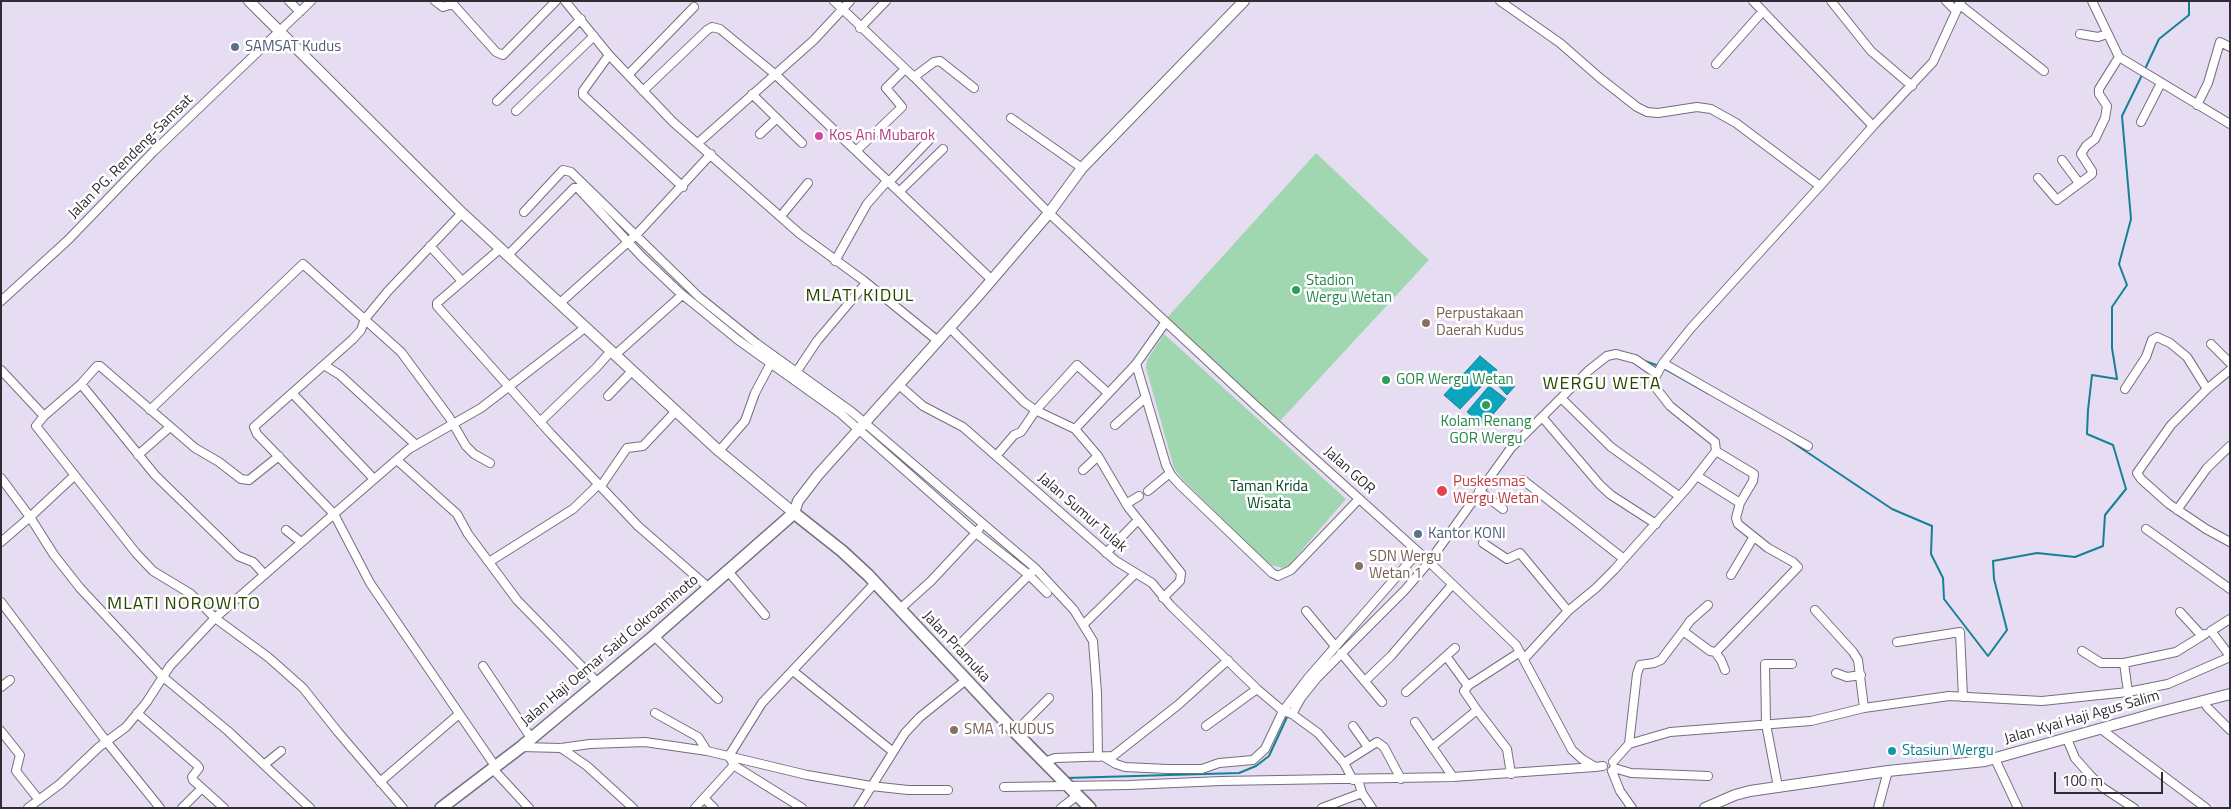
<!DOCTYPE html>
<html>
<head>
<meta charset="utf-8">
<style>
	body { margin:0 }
	#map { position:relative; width:2231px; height:809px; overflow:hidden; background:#e7ddf2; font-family:"Titillium Web",sans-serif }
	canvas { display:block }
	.frame { position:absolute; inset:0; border:2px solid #302c33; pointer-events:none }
	.scale { position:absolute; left:2054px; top:772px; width:109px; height:22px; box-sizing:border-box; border:2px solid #302c33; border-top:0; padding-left:6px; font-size:15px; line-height:18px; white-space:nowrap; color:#302c33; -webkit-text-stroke:4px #fff; paint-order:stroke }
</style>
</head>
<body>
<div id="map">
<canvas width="2231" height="809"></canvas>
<div class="frame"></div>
<div class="scale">100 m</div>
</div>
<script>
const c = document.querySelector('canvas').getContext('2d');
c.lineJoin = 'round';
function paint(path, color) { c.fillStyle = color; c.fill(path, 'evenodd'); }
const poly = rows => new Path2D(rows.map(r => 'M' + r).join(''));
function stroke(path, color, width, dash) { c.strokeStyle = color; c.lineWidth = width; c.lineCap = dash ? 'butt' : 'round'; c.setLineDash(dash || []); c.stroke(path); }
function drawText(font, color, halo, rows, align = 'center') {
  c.font = font + ' "Titillium Web",sans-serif'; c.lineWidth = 5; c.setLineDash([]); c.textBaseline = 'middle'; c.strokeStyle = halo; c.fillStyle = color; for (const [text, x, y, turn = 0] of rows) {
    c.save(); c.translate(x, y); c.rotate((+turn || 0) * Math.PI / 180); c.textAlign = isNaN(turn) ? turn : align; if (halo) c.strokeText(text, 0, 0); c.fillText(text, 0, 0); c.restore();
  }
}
const green = poly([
	[1316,153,1429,260,1280,421,1165,320],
	[1164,334,1346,499,1288,566,1283,568,1271,565,1263,559,1183,480,1174,468,1146,368,1147,360]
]);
const water = poly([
	[1480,356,1497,370,1460,409,1444,395,1480,356],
	[1503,374,1515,386,1507,395,1496,383,1503,374],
	[1489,386,1506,399,1484,425,1467,412,1489,386]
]);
const stream = poly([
	[2145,69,2159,39,2189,15,2189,1],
	[1642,360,1659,366],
	[1663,368,1709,394],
	[1780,434,1892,509,1932,526,1931,554,1943,578,1944,599,1988,656,2007,630,1994,579,1993,561,2037,553,2075,557,2103,546,2105,515,2126,489,2113,445,2087,434,2088,410,2092,375,2117,379,2112,348,2112,307,2127,285,2119,264,2131,219,2122,116,2143,73],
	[1066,778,1239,773,1256,766,1269,756,1288,715]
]);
const minor = poly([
	[289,1,300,12],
	[435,1,443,7,453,4,496,52,503,55,556,1],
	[565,1,609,55,673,122,800,234,863,280,938,341],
	[834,1,914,77,1049,213,1111,271,1256,406,1425,558,1516,645,1572,750,1582,759,1595,767,1603,766],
	[1500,1,1560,43,1600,78,1637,107,1647,112,1658,113,1697,107,1711,109,1736,123,1820,186,1873,126,1753,1],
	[1831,1,1871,51,1912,86],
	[1946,1,1956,11],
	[2092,1,2119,57,2230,124],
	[1959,4,2044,71],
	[860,28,886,1],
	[2080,34,2098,37,2107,34],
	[609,55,583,91,583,95,683,187],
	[1716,64,1763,11],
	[628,75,694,7],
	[914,77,934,62,940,61,974,88],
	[643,91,707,30,712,27,720,29,776,75,992,280],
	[752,94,802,143],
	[497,101,581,19],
	[2197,105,2208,83,2220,42,2230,47],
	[516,111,594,36],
	[1011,118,1082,168],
	[2141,122,2161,83],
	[1873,126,1933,62,1961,1],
	[760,134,776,119],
	[698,143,814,40,850,1],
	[856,151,902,107,886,88,905,69],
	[2062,160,2079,183],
	[2038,178,2057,200,2092,174,2092,171,2081,154,2086,146,2095,139,2105,118,2107,106,2099,94,2099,89,2119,57],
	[889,182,930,139],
	[900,191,943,149],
	[524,212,563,170,571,172,699,297,756,343,852,412,1035,568,1074,610,1093,641,1097,693,1098,757],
	[462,213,388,291,365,319,361,330,353,339,254,427,257,434,334,514,409,449,481,408,586,327],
	[781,216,808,183],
	[430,246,462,281],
	[501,248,437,303,437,306,551,434,638,526,708,587],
	[508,255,574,188,578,188,642,257,678,291,738,340,840,413,976,533,931,581,900,609],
	[835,261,867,204,888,180],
	[1,301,68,240,153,152,311,1],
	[560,303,637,234,711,154],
	[1165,323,1136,364,1166,465,1171,475,1180,485,1272,573,1278,576,1291,570,1359,499],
	[950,328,1024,402,1035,410,1075,429,1098,456,1128,507,1181,573,1180,581,1163,598],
	[2211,344,2230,363],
	[615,355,682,295],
	[1663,363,1691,328,1820,186],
	[324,365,340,375,416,445],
	[1,370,44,416],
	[2230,370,2207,389,2171,425,2137,473,2141,479,2169,504,2206,529,2230,542],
	[797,371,817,341,866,283],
	[81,384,155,475,238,556,253,562,264,574],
	[899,385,923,406,963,427,1116,561,1152,583,1171,606,1257,689,1283,711,1292,714,1318,733,1344,763,1353,780],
	[2125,389,2146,357,2152,340,2157,337,2170,343,2187,357,2207,389],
	[293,394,373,478],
	[608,396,632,371],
	[1561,398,1611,447,1679,496],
	[150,410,303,264,401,352,449,417,466,446,474,454,490,463],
	[1542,417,1600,485,1611,495,1656,524],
	[540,422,596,368,611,351],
	[1115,425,1146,397],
	[1075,429,1136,364],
	[719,451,745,421,755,393,772,361],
	[1716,451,1754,474,1753,481,1740,503],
	[138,455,170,427],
	[279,456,249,480,241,479,219,462,195,448,100,366,97,366,81,384,44,416,36,426,136,553,153,571,191,594,215,618,268,657,303,688,338,732,403,808],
	[996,456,1014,435,1021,432,1036,410,1077,365,1108,393],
	[397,460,457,514,468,534,517,600,598,683],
	[1083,470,1098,456],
	[74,476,30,517,54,555,80,588,162,676,228,731,310,808],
	[1,478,30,517,1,542],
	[1523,480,1624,559],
	[601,486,627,448,643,446,676,411],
	[1148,491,1170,473],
	[1479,491,1503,509],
	[1126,504,1139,496],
	[2177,510,2207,468,2230,446],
	[979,529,976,533,1029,575,1032,572],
	[2146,529,2230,589],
	[286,530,301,542],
	[1483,543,1507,559,1520,553,1568,611],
	[1106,553,1138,520],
	[489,562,573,509,599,484],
	[727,570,765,615],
	[1731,575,1753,538],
	[1,602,106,741,160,808],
	[1815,610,1853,652,1858,660,1864,708],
	[1306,611,1335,646],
	[2180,612,2202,636,2205,634],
	[2230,619,2211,631,2230,656],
	[1084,624,1136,573],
	[1683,631,1690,621,1708,605],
	[654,636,718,699],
	[1897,642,1960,632,1963,697],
	[959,645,1029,575,1047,593],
	[2082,651,2101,663,2124,663],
	[1715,652,1721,660,1725,670],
	[1341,653,1382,702],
	[1446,656,1468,686],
	[1524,659,1568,611,1596,588,1614,570,1688,487,1716,451,1715,442,1670,406,1656,388,1655,378,1663,363,1808,446],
	[483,666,531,738],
	[793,671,892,751],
	[1836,673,1847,677,1861,675],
	[1365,681,1391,656,1452,585],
	[1,687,10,680],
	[1406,692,1455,648],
	[2128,692,2124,663,2176,652,2202,636],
	[2204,701,2207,707,2230,730],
	[137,713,197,765,199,768,192,777,193,780,224,808],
	[655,713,698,737,707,751],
	[1292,714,1301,698,1317,678,1405,590,1429,562,1511,448,1588,371,1607,356,1616,354,1635,359,1657,374],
	[1415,722,1453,777],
	[1206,726,1257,689],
	[1353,726,1368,747],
	[2101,729,2206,808],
	[1,731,20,755,16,771,39,800],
	[1015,732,1049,698],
	[2067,739,2075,758,2090,775,2103,788,2134,808],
	[1629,744,1637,674,1640,665,1654,663,1661,660,1683,631,1710,651,1716,652,1798,567,1793,562,1768,548,1738,524,1736,518,1740,503,1697,476],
	[1433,746,1477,710],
	[521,747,561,748,590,744,645,742,707,751,807,775,871,786,908,790,948,790],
	[561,748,587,766,633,808],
	[1104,757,1116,764,1125,767,1167,769,1202,769,1219,763,1253,760,1265,749,1283,711,1308,678,1418,552],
	[1995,759,2018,808],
	[1045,762,1055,758,1113,756,1178,705,1228,660],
	[1613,762,1629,744,1670,732,1811,721,1864,708,1949,696,2042,701,2128,692,2168,684,2230,657],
	[1344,763,1377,742,1384,747,1401,779],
	[265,764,281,751],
	[492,768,529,808],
	[1614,768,1631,773,1708,776],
	[1612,771,1620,791,1632,808],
	[1511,774,1507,749,1477,710,1464,691,1469,685,1520,652],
	[380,782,459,714],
	[1004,787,1129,785,1221,781,1453,777,1595,767],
	[1778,787,1766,724,1765,664,1792,664],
	[1362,793,1372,808],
	[704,798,714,808],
	[28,808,60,784,99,747,126,727,146,703,170,666,215,618,334,514,370,583,495,766],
	[182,808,202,788],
	[695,808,734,765],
	[802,808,738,768,734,765,729,756,762,703,875,583],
	[858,808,905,733,920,717,966,680],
	[1061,808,1078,795],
	[1322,808,1362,793,1358,780],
	[1878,808,1888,771]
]);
const tertiary = poly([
	[249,1,462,213,719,451,794,513,798,501,818,475,978,296,1049,213,1082,168,1244,1],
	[1705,808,1735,795,1750,791,1888,771,1985,761,2160,712,2230,694]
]);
const secondary = poly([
	[794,513,842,551,868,575,1015,732,1090,808],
	[441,808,521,747,654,636,794,513]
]);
const markers = [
	[235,47,5,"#5c6f8a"],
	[819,136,5,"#d1479c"],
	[1296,290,5,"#2e9e5b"],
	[1426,323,5,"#8d6e63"],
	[1386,380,5,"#2e9e5b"],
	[1486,405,5,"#2e9e5b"],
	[1442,491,6,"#e0444e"],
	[1418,534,5,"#5c6f8a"],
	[1359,566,5,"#8d6e63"],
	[954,730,5,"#8d6e63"],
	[1892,751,5,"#0f9aa8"]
];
const serviceNames = [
	["SAMSAT Kudus",245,47],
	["Kantor KONI",1428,534]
];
const hotelNames = [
	["Kos Ani Mubarok",829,136]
];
const streetNames = [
	["Jalan PG. Rendeng-Samsat",131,157,-45],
	["Jalan GOR",1349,471,42],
	["Jalan Sumur Tulak",1082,513,41],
	["Jalan Pramuka",956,647,47],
	["Jalan Haji Oemar Said Cokroaminoto",610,651,-40],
	["Jalan Kyai Haji Agus Salim",2082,718,-16]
];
const leisureNames = [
	["Stadion",1306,281],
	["Wergu Wetan",1306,298],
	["GOR Wergu Wetan",1396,380],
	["Kolam Renang",1486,422,"center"],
	["GOR Wergu",1486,439,"center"]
];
const educationNames = [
	["Perpustakaan",1436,314],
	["Daerah Kudus",1436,331],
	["SDN Wergu",1369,557],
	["Wetan 1",1369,574],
	["SMA 1 KUDUS",964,730]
];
const healthNames = [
	["Puskesmas",1453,482],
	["Wergu Wetan",1453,499]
];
const parkNames = [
	["Taman Krida",1269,487],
	["Wisata",1269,504]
];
const cultureNames = [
	["Stasiun Wergu",1902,751]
];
const quarterNames = [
	["MLATI KIDUL",860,297],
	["WERGU WETA",1602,385],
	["MLATI NOROWITO",184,605]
];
paint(green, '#a1d7b0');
paint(water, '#0ba6be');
stroke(water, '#168194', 1);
stroke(stream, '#168194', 2);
stroke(minor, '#766d7f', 10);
stroke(tertiary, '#766d7f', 12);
stroke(secondary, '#766d7f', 14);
stroke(minor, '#fff', 8);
stroke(tertiary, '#fff', 10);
stroke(secondary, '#fff', 11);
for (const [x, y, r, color] of markers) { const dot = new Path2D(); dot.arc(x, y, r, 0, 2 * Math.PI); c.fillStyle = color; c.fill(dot); stroke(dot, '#fff', 2); }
drawText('15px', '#4e5e75', '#fff', serviceNames, 'left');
drawText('15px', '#b23c85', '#fff', hotelNames, 'left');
drawText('15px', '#302c33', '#fff', streetNames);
drawText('15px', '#27864d', '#fff', leisureNames, 'left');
drawText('15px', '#785e54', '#fff', educationNames, 'left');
drawText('15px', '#be3a42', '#fff', healthNames, 'left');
drawText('15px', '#034622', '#fff', parkNames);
drawText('15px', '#0d838f', '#fff', cultureNames, 'left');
c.letterSpacing = '1px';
drawText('18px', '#294600', '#fff', quarterNames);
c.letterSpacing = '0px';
</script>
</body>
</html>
